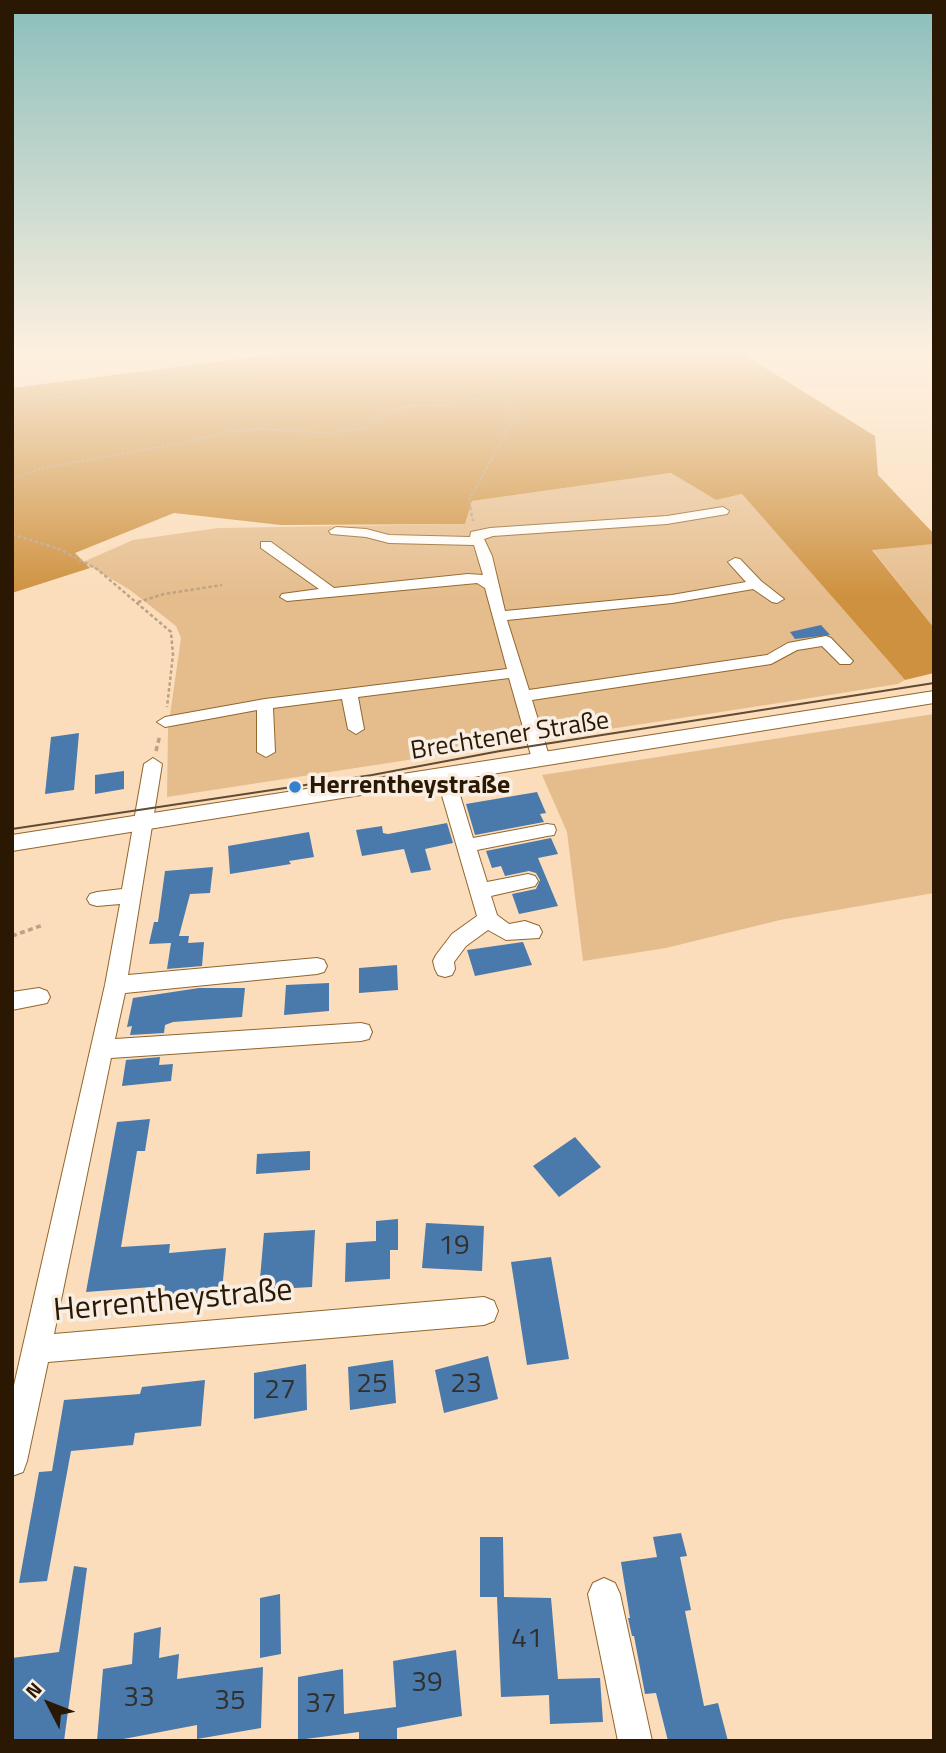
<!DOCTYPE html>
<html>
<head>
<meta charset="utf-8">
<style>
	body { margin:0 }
	#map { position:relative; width:946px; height:1753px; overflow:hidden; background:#fbddbb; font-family:"Titillium Web",sans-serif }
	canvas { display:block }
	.frame { position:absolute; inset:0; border:14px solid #2a1802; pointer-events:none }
	.north { position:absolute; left:14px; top:1669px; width:70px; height:70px; -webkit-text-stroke:5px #f8eee3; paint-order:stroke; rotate:312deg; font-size:19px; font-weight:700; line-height:28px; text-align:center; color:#2a1802 }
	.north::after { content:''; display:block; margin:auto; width:24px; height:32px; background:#2a1802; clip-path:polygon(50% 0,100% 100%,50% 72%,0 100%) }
</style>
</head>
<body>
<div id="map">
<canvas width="946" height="1753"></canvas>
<div class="frame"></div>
<div class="north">N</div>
</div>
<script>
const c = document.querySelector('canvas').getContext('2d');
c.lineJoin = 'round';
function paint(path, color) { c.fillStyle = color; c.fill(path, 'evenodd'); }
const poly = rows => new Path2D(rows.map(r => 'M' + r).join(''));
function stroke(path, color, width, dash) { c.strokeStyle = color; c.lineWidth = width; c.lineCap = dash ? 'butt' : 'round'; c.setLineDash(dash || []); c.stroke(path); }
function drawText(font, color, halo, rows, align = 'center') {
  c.font = font + ' "Titillium Web",sans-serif'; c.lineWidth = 7; c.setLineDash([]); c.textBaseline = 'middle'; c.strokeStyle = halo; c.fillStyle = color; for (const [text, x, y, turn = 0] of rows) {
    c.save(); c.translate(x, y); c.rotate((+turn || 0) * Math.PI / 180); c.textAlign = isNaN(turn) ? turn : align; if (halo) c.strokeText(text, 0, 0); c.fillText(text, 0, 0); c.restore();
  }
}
const green = poly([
	[671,473,716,500,742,494,905,680,898,684,779,703,167,797,168,729,181,638,176,626,130,590,83,562,133,540,218,528,465,524,472,501],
	[934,544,934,628,872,549],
	[934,714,934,893,780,920,666,948,583,961,567,832,542,775]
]);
const forest = poly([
	[301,351,738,351,875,436,878,475,934,534,934,544,872,550,934,628,934,673,905,680,742,494,716,500,671,473,472,501,465,524,281,525,174,513,75,553,90,568,12,593,12,388]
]);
const building = poly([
	[821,625,830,635,795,639,790,632],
	[79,733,74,790,45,794,51,737],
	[124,771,124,789,95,794,95,775],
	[537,792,546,813,540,814,544,822,475,835,466,804],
	[447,823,453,843,425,849,431,870,411,873,404,849,362,856,356,830,382,826,383,833,388,834],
	[309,832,314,857,289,861,291,864,230,874,228,846],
	[551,838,558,854,538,858,558,906,519,914,512,894,536,889,540,880,536,873,529,871,505,876,501,866,492,868,486,851],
	[213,867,210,893,190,894,179,936,189,936,188,943,204,942,202,966,167,969,171,943,149,944,154,922,158,922,165,871],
	[523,942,532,965,475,976,467,950],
	[397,965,398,990,359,993,359,968],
	[329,983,329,1011,284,1015,286,985],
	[199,988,245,988,242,1017,173,1022,165,1025,164,1033,130,1035,132,1026,127,1027,133,998],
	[160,1057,159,1065,173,1064,171,1081,122,1086,126,1060],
	[150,1119,145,1151,137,1151,121,1247,170,1244,169,1253,226,1248,222,1291,164,1297,165,1286,86,1292,117,1122],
	[575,1137,601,1167,559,1197,533,1166],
	[310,1151,310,1170,256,1174,257,1154],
	[398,1219,398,1250,390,1250,390,1279,345,1282,346,1243,376,1241,376,1221],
	[426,1223,484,1226,482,1271,422,1268],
	[315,1230,312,1287,259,1290,264,1233],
	[551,1257,569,1359,527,1365,511,1262],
	[488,1356,498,1399,444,1413,435,1370],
	[393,1360,396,1403,350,1410,348,1367],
	[306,1364,307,1410,254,1419,254,1373],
	[205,1380,201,1426,135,1433,133,1445,71,1451,47,1581,19,1583,39,1472,52,1471,64,1400,140,1394,142,1387],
	[681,1533,687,1556,680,1557,691,1610,685,1611,704,1706,718,1703,728,1741,668,1741,656,1693,645,1694,634,1636,632,1636,628,1618,630,1618,621,1562,657,1557,653,1537],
	[480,1537,503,1537,504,1597,551,1598,558,1679,600,1678,603,1722,550,1724,549,1695,501,1697,497,1597,480,1597],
	[74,1566,87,1568,64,1741,12,1741,12,1658,59,1652],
	[280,1594,281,1654,260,1658,260,1598],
	[161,1627,159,1658,179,1654,177,1679,263,1667,261,1728,197,1739,197,1725,113,1741,97,1741,103,1669,132,1664,134,1633],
	[456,1650,462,1716,397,1728,397,1741,359,1741,359,1732,298,1740,298,1677,343,1669,344,1714,396,1707,393,1661]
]);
const pathFar2 = poly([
	[12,401,63,397,144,382,221,373,336,351],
	[12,478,44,468,192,441,225,432,261,429,332,433,365,428,380,415,409,406,444,405,474,399,509,401],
	[471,509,469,500,515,417,495,361,476,351]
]);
const pathFar1 = poly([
	[470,507,473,521],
	[12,534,59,549,97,569,171,632,173,655,167,707],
	[138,602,164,594,222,585]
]);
const path = poly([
	[156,751,160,735],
	[12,936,43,925]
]);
const minor = poly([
	[723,507,729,511,727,514,667,524,493,536,484,539,492,556,505,611,672,595,746,582,728,562,735,558,740,559,761,581,784,599,777,603,772,602,753,589,672,603,507,620,529,690,767,655,788,643,826,636,831,638,850,658,853,661,850,664,840,664,822,646,797,650,771,664,532,700,550,759,541,765,532,759,509,678,358,697,364,729,356,734,348,729,342,699,273,708,275,752,266,757,257,752,257,710,165,727,157,722,165,717,265,699,507,669,485,588,477,583,287,601,280,597,282,594,319,589,261,548,261,542,271,542,334,588,468,574,483,575,474,545,389,543,366,537,331,534,329,531,336,527,366,529,389,535,470,537,471,532,490,528,667,516,723,507],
	[153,758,162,764,128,975,317,958,324,960,327,966,324,972,317,974,125,993,115,1039,361,1023,369,1025,372,1032,369,1039,361,1041,111,1058,54,1334,484,1297,494,1301,498,1311,494,1321,484,1325,48,1362,27,1461,23,1472,12,1476,12,1394,105,985,120,904,97,906,90,904,87,899,90,894,97,892,122,889,144,764,153,758],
	[445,769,454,775,473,838,547,824,554,825,556,830,554,835,547,836,477,850,487,882,528,874,535,876,538,881,535,886,491,896,497,915,509,924,525,921,539,926,542,932,539,938,506,940,488,930,466,946,454,962,455,969,452,975,445,977,438,975,435,969,433,961,436,955,452,934,477,916,436,775,445,769],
	[39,988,47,991,50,997,47,1003,12,1010,12,992,39,988],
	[604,1578,615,1583,620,1594,652,1741,618,1741,588,1594,593,1583,604,1578]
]);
const major = poly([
	[934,691,934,703,12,851,12,835,934,691]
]);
const tram = poly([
	[12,829,372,775,500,751,934,683]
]);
const markers = [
	[295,787,7,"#3282d1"]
];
const streetNames = [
	["Brechtener Straße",510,737,-9]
];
const poiNames = [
	["Herrentheystraße",309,787]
];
const nearNumbernames = [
	["19",454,1247],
	["25",372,1385],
	["23",466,1385],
	["27",280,1391],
	["41",527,1640],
	["39",427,1684],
	["33",139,1699],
	["35",230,1702],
	["37",321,1705]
];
const nearStreetnames = [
	["Herrentheystraße",173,1302,-5]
];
paint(green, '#e5bd8d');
paint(forest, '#ce913f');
paint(building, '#4a79ab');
stroke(minor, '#92662c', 2);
stroke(major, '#92662c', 2);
stroke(pathFar2, '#bca283', 2, [2.5, 2]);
stroke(pathFar1, '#bca283', 2.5, [3.5, 2.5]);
stroke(path, '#bca283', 3.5, [5, 3.5]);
paint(minor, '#fff');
paint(major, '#fff');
stroke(tram, '#614c33', 2);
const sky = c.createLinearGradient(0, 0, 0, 596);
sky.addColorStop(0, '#8bbebb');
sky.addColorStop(0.59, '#fdf0e0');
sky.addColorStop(1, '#fdf0e000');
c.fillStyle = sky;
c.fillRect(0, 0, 946, 596);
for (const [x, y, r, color] of markers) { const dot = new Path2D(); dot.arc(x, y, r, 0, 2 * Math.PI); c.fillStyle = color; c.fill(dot); stroke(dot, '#f8eee3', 2.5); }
drawText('26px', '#2a1802', '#f8eee3', streetNames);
drawText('bold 26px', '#2a1802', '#f8eee3', poiNames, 'left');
drawText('28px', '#32302c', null, nearNumbernames);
drawText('32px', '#2a1802', '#f8eee3', nearStreetnames);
</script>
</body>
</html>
